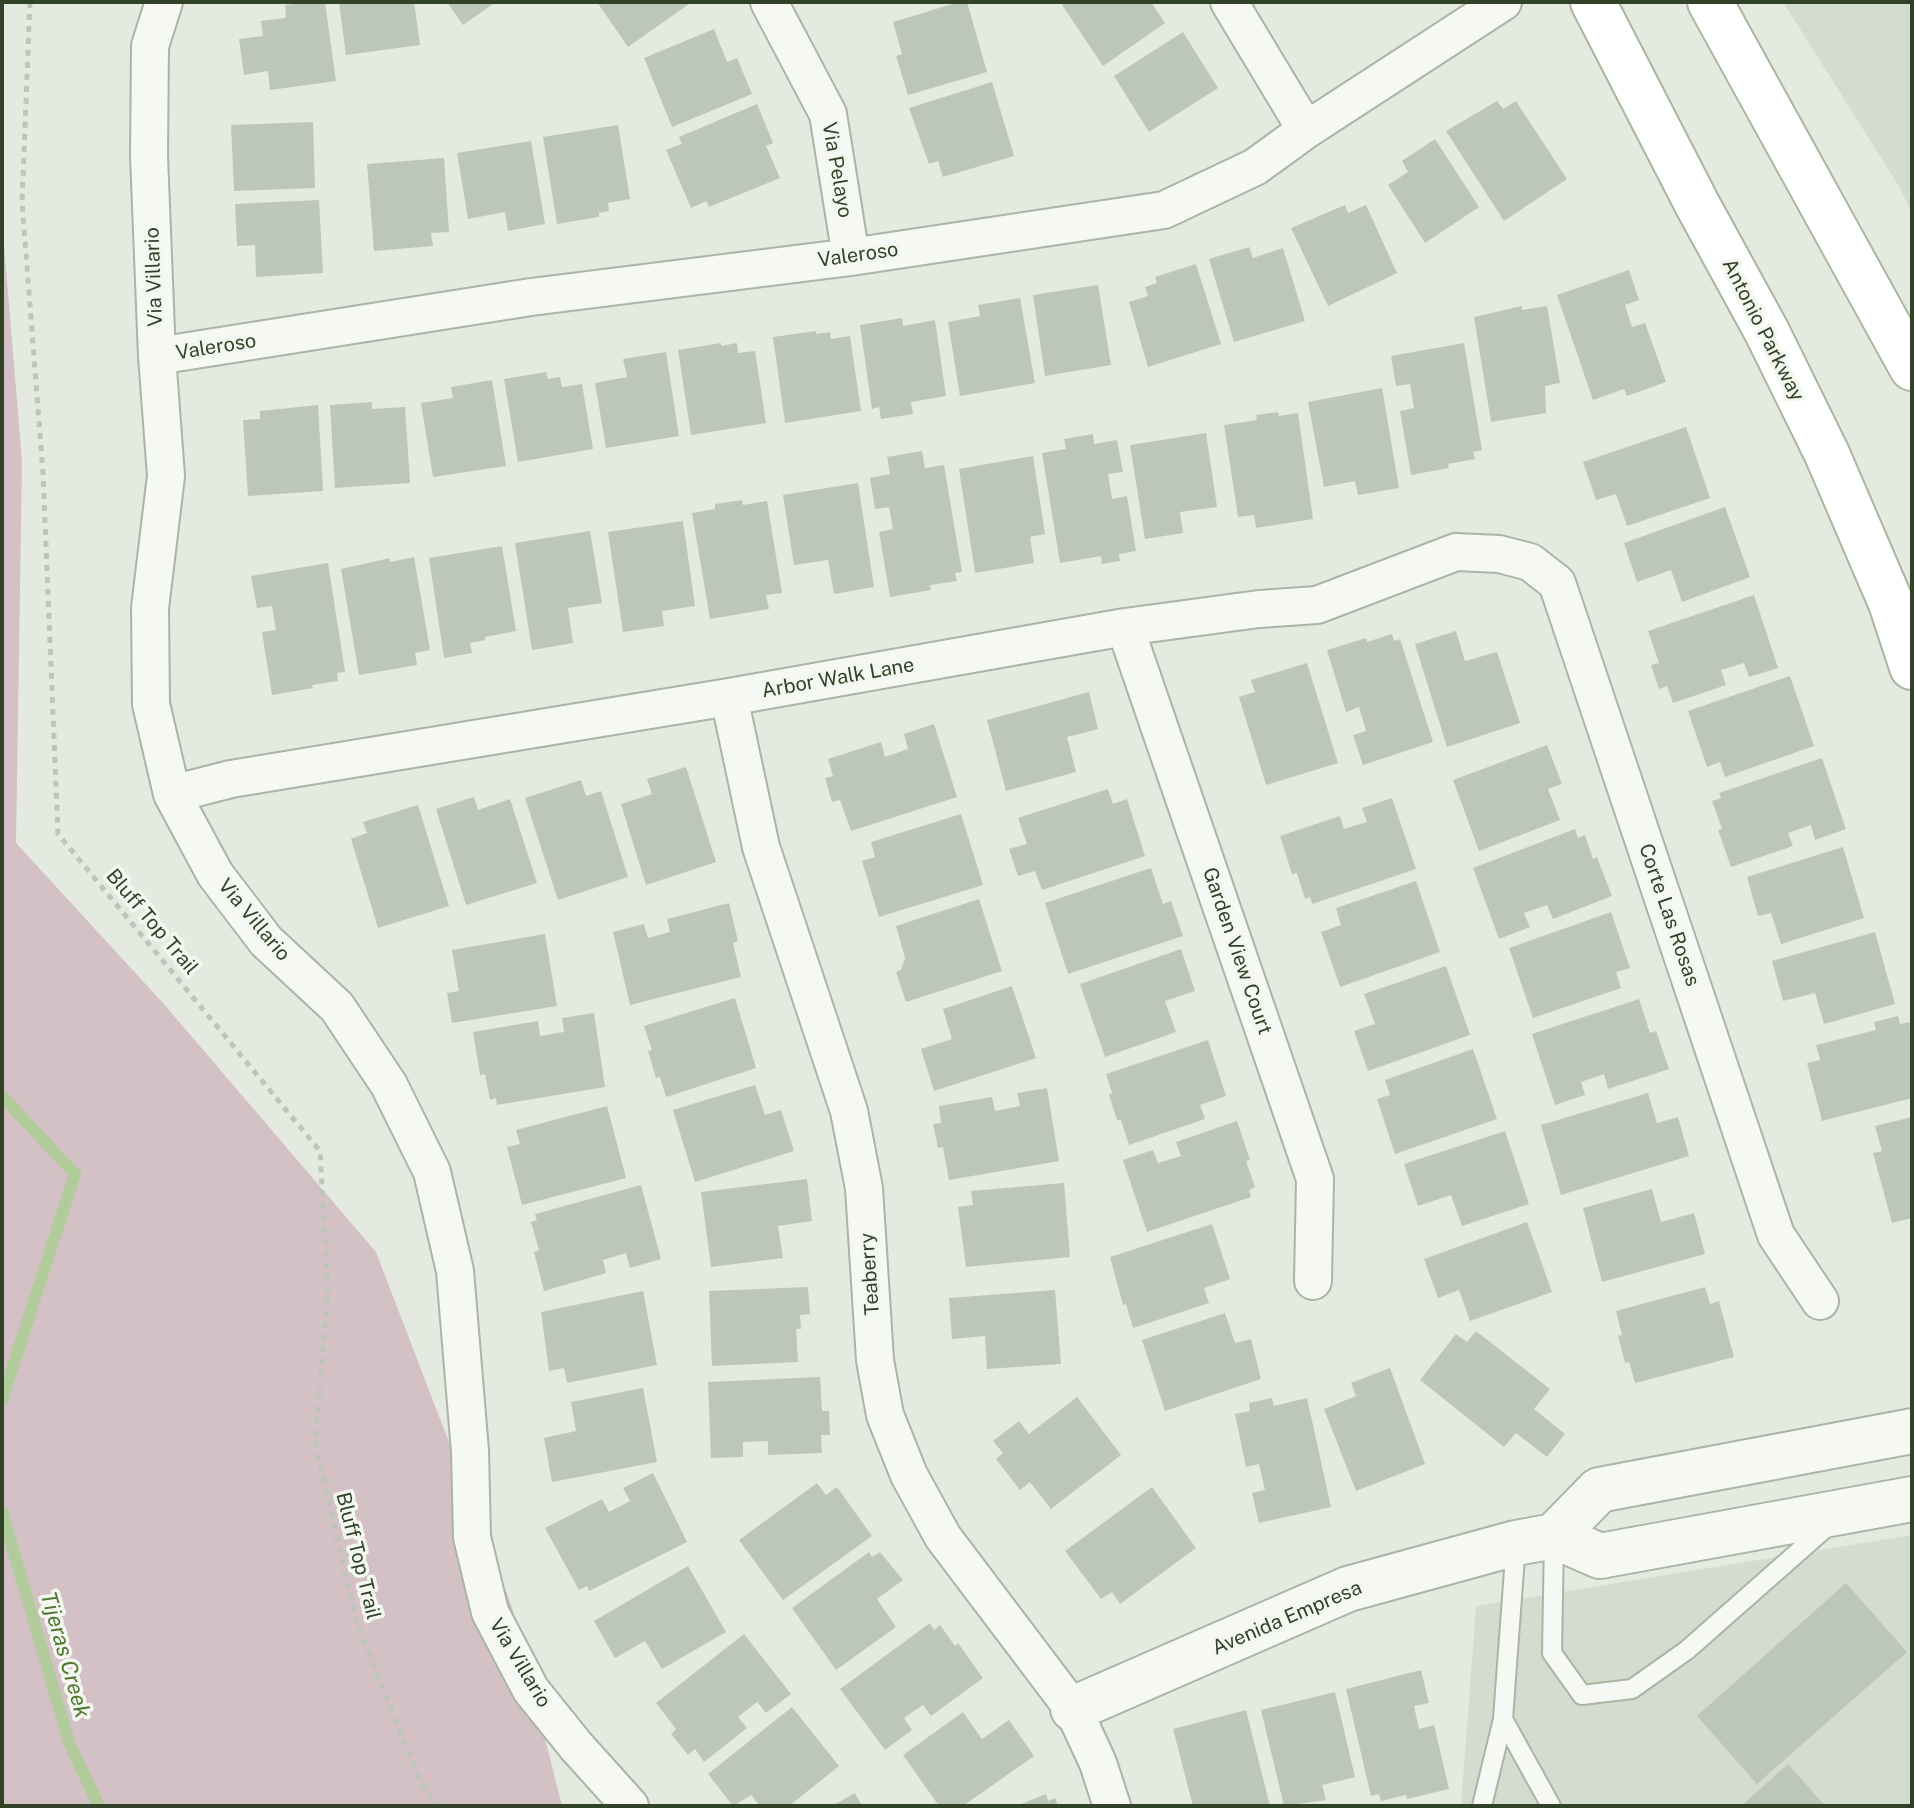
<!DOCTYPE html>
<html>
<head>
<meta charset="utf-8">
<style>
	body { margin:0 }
	#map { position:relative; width:1914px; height:1808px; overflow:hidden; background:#e4eae0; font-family:"Public Sans",sans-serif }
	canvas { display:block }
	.frame { position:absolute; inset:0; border:4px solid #314228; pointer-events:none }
</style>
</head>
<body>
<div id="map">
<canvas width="1914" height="1808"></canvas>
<div class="frame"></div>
</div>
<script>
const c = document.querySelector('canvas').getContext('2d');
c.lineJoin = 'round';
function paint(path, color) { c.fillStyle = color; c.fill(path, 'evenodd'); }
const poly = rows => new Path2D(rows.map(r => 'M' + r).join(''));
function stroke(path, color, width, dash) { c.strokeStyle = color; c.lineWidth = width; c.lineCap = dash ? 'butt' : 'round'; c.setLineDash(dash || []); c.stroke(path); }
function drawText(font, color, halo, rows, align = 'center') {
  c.font = font + ' "Public Sans",sans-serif'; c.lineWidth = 7; c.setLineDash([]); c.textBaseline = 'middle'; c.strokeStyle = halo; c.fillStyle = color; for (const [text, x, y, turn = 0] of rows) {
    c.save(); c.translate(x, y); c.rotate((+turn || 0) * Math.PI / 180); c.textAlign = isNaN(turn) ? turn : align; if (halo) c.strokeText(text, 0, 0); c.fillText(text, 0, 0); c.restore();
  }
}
const built = poly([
	[1783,2,1912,2,1912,214,1900,188],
	[1912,1535,1912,1806,1461,1806,1476,1606]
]);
const green = poly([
	[2,221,22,461,16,843,163,1003,376,1252,511,1604,562,1806,2,1806]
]);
const stream = poly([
	[2,1096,75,1174,2,1400],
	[2,1512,70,1745,99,1806]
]);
const building = poly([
	[310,2,325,2,336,81,270,90,268,71,244,75,239,39,263,36,261,21,286,18,285,5],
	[339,2,414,2,420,45,346,55],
	[447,2,496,2,463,25],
	[597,2,688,2,689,4,628,47],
	[959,2,967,2,987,72,908,95,896,56,902,54,893,22],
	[1066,2,1151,2,1165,23,1103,66,1062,5],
	[714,29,727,62,737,58,752,94,672,127,644,58],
	[1183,32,1218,88,1149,132,1114,76],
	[992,82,1014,156,943,177,938,161,929,164,909,108],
	[1497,101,1503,109,1516,101,1567,179,1504,221,1446,131],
	[757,104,773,143,766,146,780,178,709,207,706,201,691,208,666,150,682,144,679,137],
	[313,122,315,188,234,191,231,125],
	[618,125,630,199,608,203,609,211,599,213,599,217,557,224,543,137],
	[1435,139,1479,207,1425,243,1388,185,1408,172,1402,161],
	[531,141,545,224,508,231,505,212,468,219,457,153],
	[444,158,449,232,431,233,433,246,374,251,367,164],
	[319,200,323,273,256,277,255,245,237,246,235,204],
	[1345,205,1348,213,1366,205,1397,273,1328,306,1291,228],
	[1249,247,1253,258,1283,248,1305,321,1234,342,1209,259],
	[1196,264,1221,344,1148,367,1129,302,1148,296,1145,287,1157,283,1155,277],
	[1629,270,1639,300,1625,305,1632,327,1645,323,1666,382,1627,396,1624,389,1593,400,1557,295],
	[1098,285,1111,365,1045,376,1033,295],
	[1020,298,1035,383,960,396,948,322,980,316,978,305],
	[1522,306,1522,310,1547,306,1560,383,1545,386,1546,413,1491,422,1474,317],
	[902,318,903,326,935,320,946,396,911,402,913,414,881,419,879,407,872,409,860,325],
	[816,331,816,334,830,332,831,339,850,336,861,411,785,423,773,337],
	[721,343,721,346,737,343,738,353,755,351,766,423,691,435,678,350],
	[1464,343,1482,450,1473,452,1475,459,1448,464,1449,468,1411,475,1400,411,1414,408,1410,384,1396,386,1391,356],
	[666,352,679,436,606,448,595,383,627,377,623,359],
	[546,372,548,379,560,377,562,387,582,384,593,449,518,462,504,379],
	[492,380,506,466,433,477,421,403,453,398,451,387],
	[1382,388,1399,488,1358,495,1355,481,1324,487,1308,402],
	[372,402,372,409,405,407,410,483,335,488,330,405],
	[318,405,323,491,248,496,243,420,260,419,260,411],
	[1278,412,1279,416,1298,413,1313,519,1256,528,1254,515,1238,517,1224,425,1257,420,1256,415],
	[1686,427,1710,498,1627,526,1616,494,1596,500,1583,462],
	[1206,433,1217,507,1180,512,1183,533,1145,539,1130,445],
	[1093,434,1094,444,1117,440,1123,472,1108,474,1112,499,1127,496,1136,551,1119,554,1120,561,1102,564,1101,556,1060,563,1042,453,1066,449,1064,439],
	[922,451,925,468,944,465,962,572,955,573,957,581,930,585,931,590,890,597,879,532,893,529,889,507,875,509,870,478,890,474,887,457],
	[1033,456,1045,534,1030,537,1034,563,975,573,959,469],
	[858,483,874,587,834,594,828,560,794,565,783,495],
	[742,500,743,505,767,501,782,593,766,595,769,609,710,619,692,513,715,509,715,504],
	[1725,507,1750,577,1682,602,1671,570,1637,582,1624,543],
	[683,521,695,606,662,611,664,626,623,632,608,532],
	[590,531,602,603,568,608,573,643,532,650,515,543],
	[502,546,516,631,485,637,485,640,470,643,472,653,444,658,429,558],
	[414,557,430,650,415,653,417,665,359,675,341,569,390,558,390,562],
	[328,563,345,672,337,673,338,681,312,685,313,688,272,695,262,632,276,630,272,606,257,608,251,576],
	[1754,595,1778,668,1749,677,1744,663,1721,670,1726,685,1673,703,1667,686,1659,689,1651,665,1659,663,1648,631],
	[1456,631,1465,661,1497,652,1520,723,1447,747,1415,644],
	[1392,634,1394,641,1400,639,1433,742,1363,765,1353,735,1366,731,1359,707,1346,712,1327,650,1366,638,1367,642],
	[1307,663,1338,763,1266,785,1239,697,1255,692,1251,680],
	[1790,676,1814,746,1725,777,1720,762,1707,767,1688,711],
	[1089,692,1098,729,1067,737,1076,772,1006,791,987,720],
	[934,724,957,797,851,831,840,800,832,802,825,778,833,776,828,759,881,742,885,757,908,749,904,734],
	[1547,745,1562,784,1548,789,1560,820,1479,851,1453,780],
	[1822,758,1846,829,1815,840,1811,825,1788,833,1793,846,1731,867,1718,830,1722,829,1712,801,1721,798,1719,793],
	[686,767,716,862,646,885,621,804,652,794,647,779],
	[581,780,586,796,601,791,628,877,558,900,525,798],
	[1108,789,1113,804,1127,799,1145,856,1042,890,1035,871,1018,876,1009,849,1027,844,1018,818],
	[474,797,478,810,510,799,537,883,466,905,436,809],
	[1392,798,1416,869,1312,904,1310,897,1305,899,1297,873,1292,874,1280,836,1340,816,1344,829,1367,822,1362,808],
	[418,805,449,906,378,928,351,839,367,833,363,822],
	[961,814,983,885,879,917,862,861,875,857,871,842],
	[1575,829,1578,838,1585,835,1593,859,1597,857,1612,896,1553,919,1547,905,1524,913,1530,927,1499,939,1473,868],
	[1843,847,1864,918,1781,944,1771,913,1758,916,1747,877],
	[1151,868,1163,904,1171,901,1183,936,1068,974,1045,903],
	[1416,881,1440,952,1340,987,1321,932,1341,925,1336,908],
	[979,899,1002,971,906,1002,896,972,901,970,905,958,896,926],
	[729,903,738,941,733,943,741,977,630,1005,613,932,644,924,648,938,670,932,667,919],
	[1611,912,1630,968,1616,972,1621,988,1533,1018,1509,948],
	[1875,932,1895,1004,1824,1024,1815,993,1783,1001,1772,961],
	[545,934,557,1006,452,1023,447,993,459,991,452,950],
	[1181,949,1195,991,1165,1001,1176,1032,1105,1057,1080,984],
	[1446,966,1470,1035,1368,1071,1354,1031,1375,1024,1364,994],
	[1012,986,1036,1058,934,1091,921,1049,952,1039,943,1009],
	[735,998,756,1068,666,1097,660,1077,656,1078,648,1051,652,1050,644,1026],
	[1639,999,1650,1033,1656,1031,1669,1069,1608,1089,1604,1074,1581,1082,1585,1095,1555,1105,1532,1034],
	[594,1013,605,1087,497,1105,496,1098,490,1100,485,1074,480,1075,473,1032,538,1021,540,1036,564,1032,562,1018],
	[1898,1016,1900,1024,1909,1022,1912,1036,1912,1098,1822,1121,1807,1063,1820,1060,1816,1045,1876,1030,1874,1022],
	[1208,1040,1226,1096,1200,1105,1205,1119,1129,1145,1121,1120,1117,1120,1109,1095,1112,1093,1106,1074],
	[1473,1049,1497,1119,1395,1154,1377,1099,1390,1095,1385,1080],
	[755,1085,765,1115,781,1110,794,1151,695,1182,673,1110],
	[1047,1088,1059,1161,949,1180,943,1147,938,1148,933,1124,941,1123,939,1106,992,1097,995,1111,1020,1106,1017,1093],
	[1648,1093,1657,1123,1678,1117,1689,1156,1561,1195,1541,1125],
	[607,1106,626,1178,522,1205,507,1147,520,1144,516,1130],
	[1912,1117,1912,1218,1892,1223,1873,1153,1882,1151,1875,1126],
	[1237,1121,1250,1160,1246,1161,1255,1187,1249,1190,1251,1197,1147,1232,1123,1160,1153,1150,1158,1163,1181,1156,1176,1142],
	[1505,1131,1529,1204,1462,1226,1451,1195,1418,1206,1404,1164],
	[807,1179,812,1221,778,1226,783,1258,711,1267,701,1192],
	[1064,1183,1070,1257,966,1267,958,1207,973,1205,971,1191],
	[641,1185,661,1259,630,1268,626,1253,603,1260,606,1273,544,1291,534,1252,539,1250,531,1222,537,1220,535,1214],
	[1652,1189,1661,1222,1694,1213,1705,1254,1602,1282,1583,1208],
	[1527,1222,1552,1292,1470,1321,1459,1290,1438,1298,1424,1259],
	[1212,1224,1230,1279,1204,1288,1209,1303,1133,1328,1126,1304,1123,1305,1110,1257],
	[808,1287,810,1314,800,1315,801,1329,796,1329,798,1362,712,1366,709,1291],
	[1705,1287,1710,1304,1719,1301,1734,1357,1635,1383,1629,1362,1625,1363,1618,1336,1622,1335,1616,1311],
	[1055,1290,1061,1364,987,1369,985,1336,952,1339,949,1298],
	[643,1291,657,1365,567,1383,564,1368,549,1371,541,1312],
	[1225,1313,1235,1343,1251,1339,1261,1379,1165,1411,1142,1340],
	[1476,1331,1550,1389,1534,1409,1565,1434,1547,1457,1516,1433,1504,1447,1420,1380,1456,1334,1467,1342],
	[1390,1368,1425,1464,1356,1491,1324,1409,1356,1396,1351,1383],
	[820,1377,822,1411,829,1411,830,1435,821,1435,822,1453,768,1455,768,1441,743,1442,743,1457,711,1458,708,1382],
	[643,1388,657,1462,552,1482,544,1438,576,1431,571,1402],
	[1077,1397,1121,1455,1051,1509,1030,1482,1020,1490,996,1459,1003,1453,993,1441,1019,1421,1029,1434],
	[1272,1398,1274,1406,1307,1398,1331,1507,1259,1523,1252,1493,1265,1490,1259,1464,1246,1467,1235,1414,1250,1411,1249,1403],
	[653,1473,687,1542,589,1591,587,1586,579,1590,545,1528,602,1499,609,1512,630,1501,623,1488],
	[817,1483,826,1495,837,1487,872,1536,783,1600,739,1540],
	[1152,1487,1196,1548,1120,1604,1112,1592,1101,1599,1065,1551],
	[869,1552,872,1557,880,1552,903,1580,877,1599,896,1627,836,1670,792,1608],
	[688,1566,726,1632,662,1669,645,1641,615,1658,594,1621],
	[1846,1583,1907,1652,1757,1784,1697,1716],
	[930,1623,934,1630,940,1625,955,1646,958,1643,983,1678,931,1716,923,1705,904,1718,912,1730,885,1750,840,1689],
	[744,1634,791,1694,766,1713,757,1702,738,1717,747,1728,704,1762,695,1749,688,1755,671,1734,676,1729,656,1703],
	[1421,1670,1429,1703,1414,1706,1419,1729,1434,1725,1449,1789,1407,1799,1406,1795,1381,1801,1379,1794,1371,1796,1346,1689],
	[1335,1692,1355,1777,1322,1785,1326,1800,1284,1806,1261,1710],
	[792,1707,839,1766,789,1806,760,1806,751,1795,733,1806,708,1774],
	[1246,1710,1270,1806,1226,1806,1226,1804,1193,1806,1173,1729],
	[963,1712,982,1739,1009,1720,1034,1756,963,1806,939,1806,903,1755],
	[1788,1764,1825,1806,1741,1806],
	[855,1793,862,1806,832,1806],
	[1046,1794,1048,1801,1055,1798,1058,1806,1016,1806]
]);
const path = poly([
	[30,2,22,202,43,473,58,834,320,1151,328,1292,315,1442,356,1621,419,1779,437,1806]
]);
const service = poly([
	[1554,1539,1552,1653,1582,1695,1632,1689,1687,1650,1830,1524],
	[1503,1719,1551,1806],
	[1482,1806,1503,1719,1516,1543]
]);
const minor = poly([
	[164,2,150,46,149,156,157,356,166,476,150,608,151,704,172,794,215,874,266,941,337,1007,389,1085,432,1172,455,1271,470,1451,472,1537,490,1612,531,1690,576,1746,630,1806],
	[769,2,828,114,851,257],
	[1229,2,1306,130],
	[157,356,531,297,851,257,1164,210,1255,167,1306,130,1503,2],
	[1125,627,1315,1179,1313,1281],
	[729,697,761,847,849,1111,864,1188,875,1360,885,1415,909,1475,943,1537,1073,1709,1098,1763,1112,1806],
	[172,794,231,779,729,697,1125,627,1259,609,1317,605,1456,552,1499,554,1530,562,1557,583,1776,1235,1820,1301]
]);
const tertiary = poly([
	[1554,1536,1600,1556,1912,1499],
	[1073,1709,1348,1589,1516,1543,1554,1536,1599,1490,1912,1431]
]);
const primary = poly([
	[1593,2,1697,204,1767,332,1827,454,1891,603,1912,667],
	[1710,2,1912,368]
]);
const streetNames = [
	["Via Pelayo",837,170,80],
	["Valeroso",858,255,-8],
	["Via Villario",154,277,-92],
	["Antonio Parkway",1763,330,63],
	["Valeroso",216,347,-9],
	["Arbor Walk Lane",838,678,-10],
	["Corte Las Rosas",1669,915,71],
	["Via Villario",254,920,50],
	["Bluff Top Trail",152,922,50],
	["Garden View Court",1237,951,71],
	["Teaberry",870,1274,-94],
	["Bluff Top Trail",358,1556,76],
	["Avenida Empresa",1287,1618,-23],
	["Via Villario",520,1663,59]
];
const waterNames = [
	["Tijeras Creek",65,1655,74]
];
paint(built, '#d3dcce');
paint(green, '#d4c1c6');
stroke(stream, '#b1cb9a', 12);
paint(building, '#bdc7b7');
stroke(service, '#abb4a5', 22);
stroke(minor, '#abb4a5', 40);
stroke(tertiary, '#abb4a5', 48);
stroke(primary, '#a8b69f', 48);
stroke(path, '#bec5ba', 5, [6, 6]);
stroke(service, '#f5f8f3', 18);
stroke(minor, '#f5f8f3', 36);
stroke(tertiary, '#f5f8f3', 44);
stroke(primary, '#fff', 44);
drawText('20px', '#314228', '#f3f7f0', streetNames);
drawText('italic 22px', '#507731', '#f3f7f0', waterNames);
</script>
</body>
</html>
